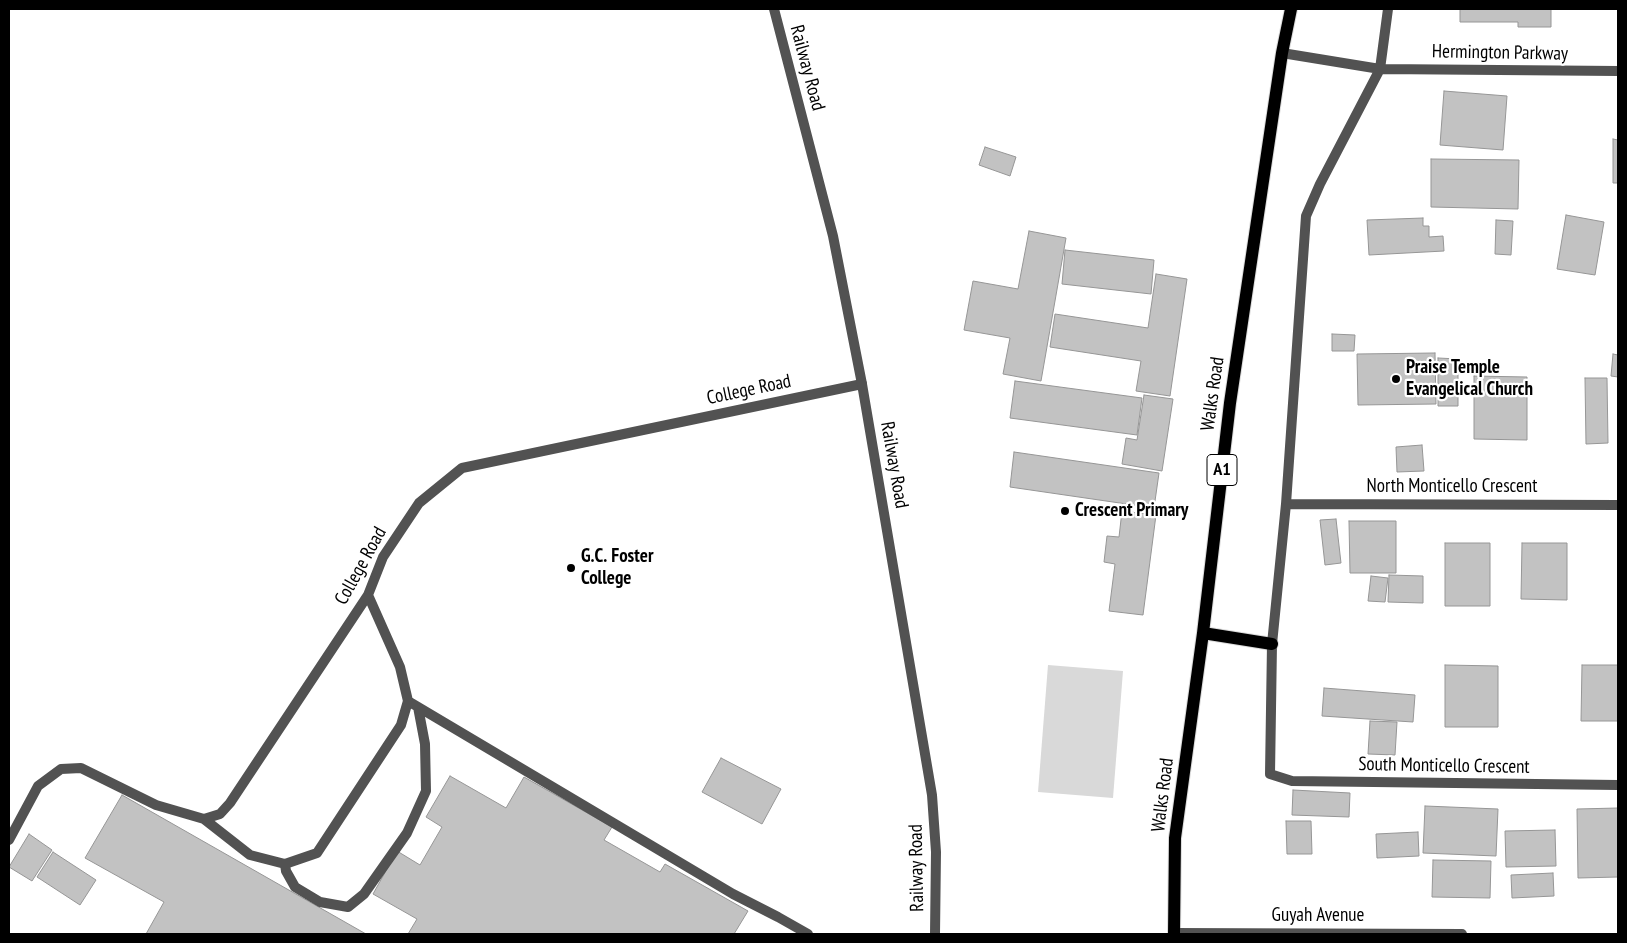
<!DOCTYPE html>
<html>
<head>
<meta charset="utf-8">
<style>
	body { margin:0 }
	#map { position:relative; width:1627px; height:943px; overflow:hidden; background:#fff; font-family:"PT Sans Narrow",sans-serif }
	canvas { display:block }
	.frame { position:absolute; inset:0; border:10px solid #000; pointer-events:none }
</style>
</head>
<body>
<div id="map">
<canvas width="1627" height="943"></canvas>
<div class="frame"></div>
</div>
<script>
const c = document.querySelector('canvas').getContext('2d');
c.lineJoin = 'round';
function paint(path, color) { c.fillStyle = color; c.fill(path, 'evenodd'); }
const poly = rows => new Path2D(rows.map(r => 'M' + r).join(''));
function stroke(path, color, width, dash) { c.strokeStyle = color; c.lineWidth = width; c.lineCap = dash ? 'butt' : 'round'; c.setLineDash(dash || []); c.stroke(path); }
function drawText(font, color, halo, rows, align = 'center') {
  c.font = font + ' "PT Sans Narrow",sans-serif'; c.lineWidth = 4.5; c.setLineDash([]); c.textBaseline = 'middle'; c.strokeStyle = halo; c.fillStyle = color; for (const [text, x, y, turn = 0] of rows) {
    c.save(); c.translate(x, y); c.rotate((+turn || 0) * Math.PI / 180); c.textAlign = isNaN(turn) ? turn : align; if (halo) c.strokeText(text, 0, 0); c.fillText(text, 0, 0); c.restore();
  }
}
const green = poly([
	[1048,665,1123,671,1113,798,1038,792]
]);
const building = poly([
	[1460,9,1551,9,1551,27,1518,27,1518,22,1460,22,1460,9],
	[1444,91,1507,96,1503,150,1440,145,1444,91],
	[1613,139,1618,140,1618,183,1613,183,1613,139],
	[985,147,1016,157,1010,176,979,165,985,147],
	[1431,159,1519,160,1518,209,1431,207,1431,159],
	[1566,215,1604,222,1595,275,1557,269,1566,215],
	[1423,218,1423,226,1429,226,1429,237,1443,236,1444,251,1369,255,1367,220,1423,218],
	[1496,220,1513,221,1511,255,1495,254,1496,220],
	[1029,231,1066,238,1041,381,1003,374,1010,338,964,330,973,281,1018,289,1029,231],
	[1065,250,1154,260,1151,294,1062,284,1065,250],
	[1156,274,1187,279,1170,396,1136,391,1141,361,1050,347,1055,314,1148,328,1156,274],
	[1332,334,1355,335,1354,351,1332,351,1332,334],
	[1435,353,1436,404,1358,405,1357,354,1435,353],
	[1613,354,1618,355,1618,377,1611,376,1613,354],
	[1438,358,1458,359,1458,406,1438,406,1438,358],
	[1474,376,1527,377,1527,440,1474,439,1474,376],
	[1585,378,1607,378,1608,443,1586,444,1585,378],
	[1015,381,1142,398,1137,435,1010,418,1015,381],
	[1144,395,1173,399,1162,471,1122,464,1126,438,1137,440,1144,395],
	[1422,445,1424,471,1397,472,1396,447,1422,445],
	[1014,452,1159,473,1154,508,1010,487,1014,452],
	[1122,511,1156,515,1143,615,1109,611,1115,564,1104,562,1107,536,1119,537,1122,511],
	[1336,519,1341,563,1325,565,1320,520,1336,519],
	[1349,521,1396,521,1396,573,1350,573,1349,521],
	[1445,543,1490,543,1490,606,1445,606,1445,543],
	[1522,543,1567,543,1567,600,1521,599,1522,543],
	[1389,575,1423,576,1423,603,1388,602,1389,575],
	[1371,576,1388,578,1385,602,1368,601,1371,576],
	[1445,665,1498,666,1498,727,1445,727,1445,665],
	[1582,665,1618,665,1618,721,1581,721,1582,665],
	[1324,688,1415,695,1413,722,1322,716,1324,688],
	[1370,721,1397,722,1395,755,1368,754,1370,721],
	[721,758,781,789,762,824,702,792,721,758],
	[450,776,506,808,524,777,612,827,604,840,660,872,665,864,748,911,734,934,408,934,417,919,373,894,397,851,420,865,442,827,426,817,450,776],
	[1293,790,1350,793,1349,817,1292,815,1293,790],
	[122,795,366,934,146,934,164,902,85,858,122,795],
	[1425,806,1498,809,1496,856,1423,853,1425,806],
	[1618,808,1618,877,1578,878,1577,809,1618,808],
	[1286,821,1311,821,1312,854,1287,854,1286,821],
	[1555,830,1556,866,1506,867,1505,831,1555,830],
	[1418,832,1419,856,1377,858,1376,834,1418,832],
	[29,834,52,850,32,881,9,867,29,834],
	[53,852,96,880,80,905,37,877,53,852],
	[1433,860,1491,861,1490,898,1432,897,1433,860],
	[1553,873,1554,896,1512,898,1511,875,1553,873]
]);
const lane = poly([
	[408,701,733,894,778,917,808,934],
	[204,819,250,855,285,864,317,853,401,725,408,701,400,667,368,595],
	[9,840,38,786,61,769,81,768,156,805,204,819,220,814,230,803,368,595,383,557,419,503,462,468,862,384],
	[285,864,286,871,295,887,320,902,348,907,364,894,407,833,426,791,425,744,418,707]
]);
const street = poly([
	[774,9,833,236,862,384,932,795,936,852,935,934],
	[1388,9,1380,69,1320,184,1306,216,1286,504,1272,644,1270,774,1292,781,1618,785],
	[1282,53,1380,69,1618,71],
	[1286,504,1618,505],
	[1174,933,1462,934]
]);
const primary = poly([
	[1203,633,1272,644],
	[1174,934,1175,838,1203,633,1230,403,1282,53,1291,9]
]);
const markers = [
	[1396,379,5,"#000"],
	[1065,511,5,"#000"],
	[571,568,5,"#000"]
];
const shields = [
	[1222,470,30]
];
const shieldNames = [
	["A1",1222,470]
];
const streetNames = [
	["Hermington Parkway",1500,53,1],
	["Railway Road",807,68,75],
	["College Road",749,390,-12],
	["Walks Road",1213,394,-82],
	["Railway Road",894,465,80],
	["North Monticello Crescent",1452,487],
	["College Road",361,566,-61],
	["South Monticello Crescent",1444,766,1],
	["Walks Road",1163,795,-83],
	["Railway Road",917,868,-91],
	["Guyah Avenue",1318,916]
];
const poiNames = [
	["Praise Temple",1406,368],
	["Evangelical Church",1406,390],
	["Crescent Primary",1075,511],
	["G.C. Foster",581,557],
	["College",581,579]
];
paint(green, '#d9d9d9');
paint(building, '#c2c2c2');
stroke(building, '#969696', 1);
stroke(primary, '#dbdbdb', 14);
stroke(lane, '#525252', 10);
stroke(street, '#525252', 10);
stroke(primary, '#000', 12);
for (const [x, y, r, color] of markers) { const dot = new Path2D(); dot.arc(x, y, r, 0, 2 * Math.PI); c.fillStyle = color; c.fill(dot); stroke(dot, '#fff', 2); }
for (const [x, y, w] of shields) { const box = new Path2D(); box.roundRect(x - w / 2, y - 15.5, w, 31, 4); c.fillStyle = '#fff'; c.fill(box); stroke(box, '#000', 1); }
drawText('bold 18px', '#000', null, shieldNames);
drawText('19px', '#000', '#fff', streetNames);
drawText('bold 19px', '#000', '#fff', poiNames, 'left');
</script>
</body>
</html>
